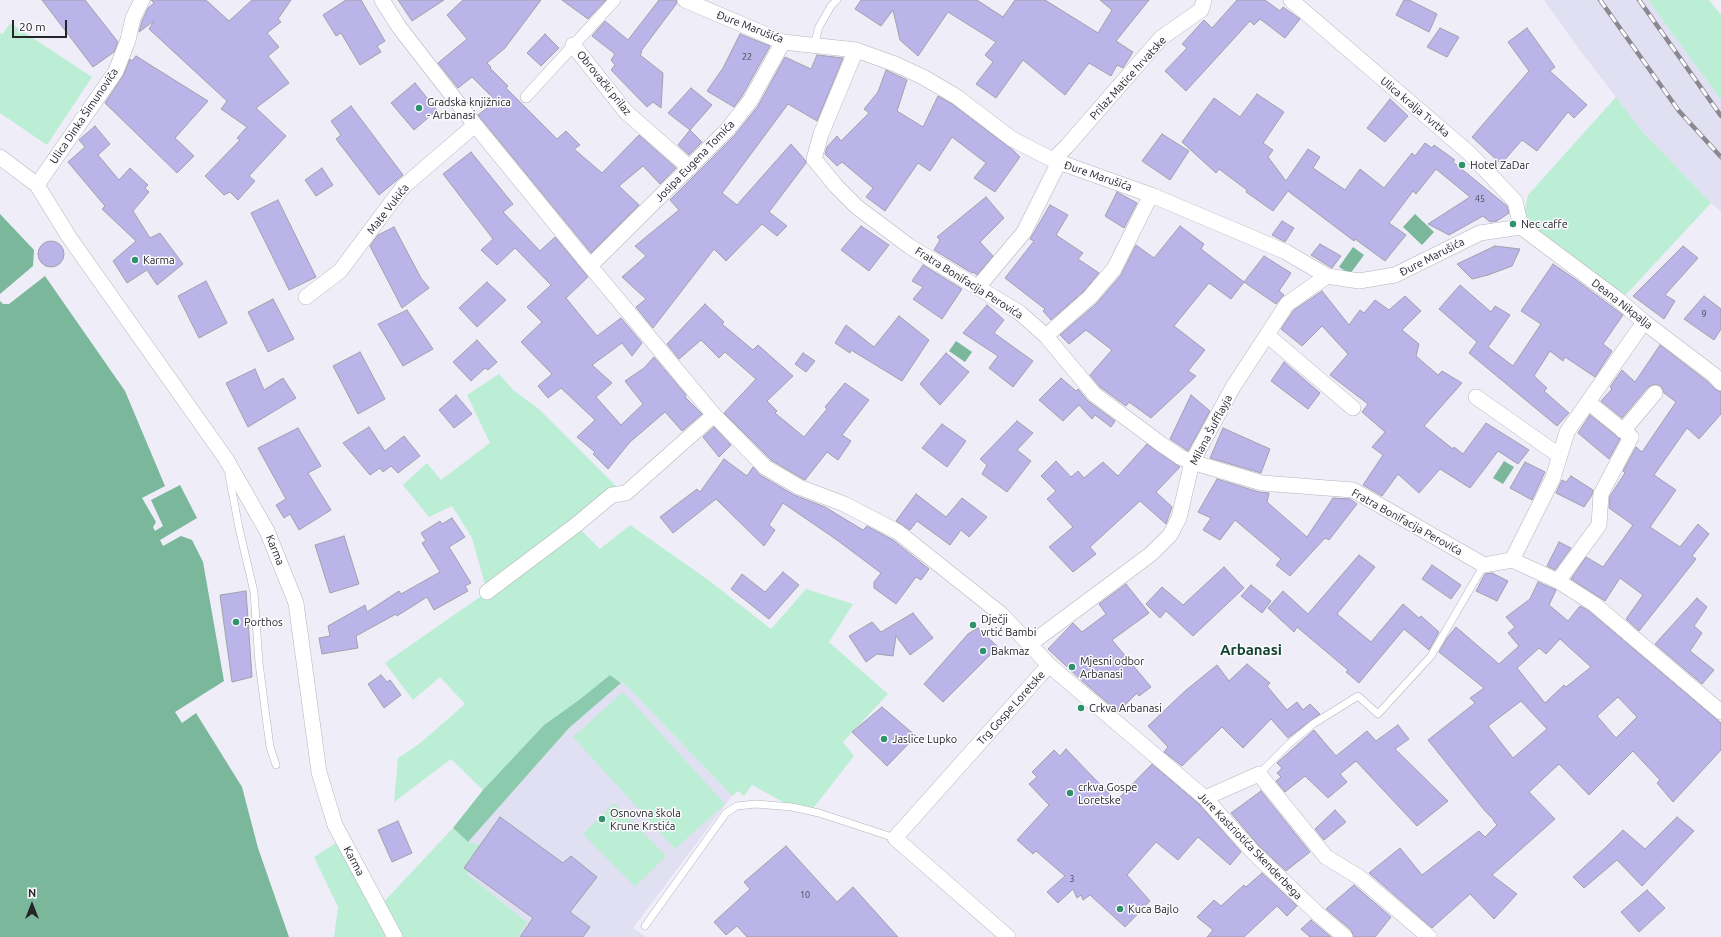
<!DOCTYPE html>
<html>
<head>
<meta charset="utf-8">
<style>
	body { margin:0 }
	#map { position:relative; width:1721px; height:937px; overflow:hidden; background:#eeedf8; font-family:Ubuntu,sans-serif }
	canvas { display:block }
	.north { position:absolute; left:12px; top:885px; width:40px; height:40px; -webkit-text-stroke:3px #fcfbfe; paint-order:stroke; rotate:0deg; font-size:11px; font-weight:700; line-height:16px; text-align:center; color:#252529 }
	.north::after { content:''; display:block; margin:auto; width:14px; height:18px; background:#252529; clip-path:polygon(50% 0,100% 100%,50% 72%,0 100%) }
	.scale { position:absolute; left:12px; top:20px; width:55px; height:18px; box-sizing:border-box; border:2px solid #252529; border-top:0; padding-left:5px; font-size:12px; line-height:14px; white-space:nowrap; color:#252529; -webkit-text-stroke:3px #fcfbfe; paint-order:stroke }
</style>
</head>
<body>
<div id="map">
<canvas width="1721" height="937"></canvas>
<div class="north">N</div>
<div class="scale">20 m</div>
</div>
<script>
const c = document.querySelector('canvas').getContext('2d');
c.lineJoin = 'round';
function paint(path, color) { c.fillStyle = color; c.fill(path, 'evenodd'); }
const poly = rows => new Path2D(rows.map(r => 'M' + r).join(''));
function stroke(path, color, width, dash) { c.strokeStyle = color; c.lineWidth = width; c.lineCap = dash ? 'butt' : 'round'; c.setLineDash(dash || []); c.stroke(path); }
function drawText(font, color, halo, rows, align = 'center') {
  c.font = font + ' Ubuntu,sans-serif'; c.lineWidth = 3; c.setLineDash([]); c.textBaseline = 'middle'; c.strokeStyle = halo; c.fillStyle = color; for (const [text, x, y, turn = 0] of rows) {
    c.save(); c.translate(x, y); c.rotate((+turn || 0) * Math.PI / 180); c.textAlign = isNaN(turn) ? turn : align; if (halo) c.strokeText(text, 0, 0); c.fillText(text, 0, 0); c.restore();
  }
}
const built = poly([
	[1544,0,1648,0,1721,100,1721,211,1711,203,1642,131,1579,49],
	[621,683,628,687,732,796,633,928,646,937,519,937,527,922,467,874,485,846,468,842,569,728]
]);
const green = poly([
	[1648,0,1709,0,1721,15,1721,100],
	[10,23,92,77,47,145,0,113,0,33,3,34],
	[1616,97,1642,131,1711,203,1620,301,1521,227,1528,195],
	[499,374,513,390,539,409,618,488,576,525,600,549,630,525,707,579,771,629,806,589,853,604,829,642,888,694,843,742,854,756,811,811,792,807,752,785,744,796,738,791,732,796,628,687,610,675,579,700,544,725,483,790,451,759,394,802,398,758,419,744,465,704,440,677,413,700,385,663,487,592,472,538,452,506,429,517,403,485,427,463,441,480,490,443,467,395],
	[623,692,725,804,675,849,573,737],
	[614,803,666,856,635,887,583,834],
	[453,828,468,842,485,846,467,874,527,922,519,937,334,937,338,907,314,857,342,839,379,907]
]);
const forest = poly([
	[610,675,621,683,569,728,468,842,453,828,483,790,544,725,579,700]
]);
const water = poly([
	[0,214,34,250,33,266,0,294],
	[1415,214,1434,232,1422,245,1403,227],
	[1353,247,1364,255,1350,274,1339,267],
	[45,276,125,391,165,486,142,498,156,522,153,527,155,531,163,526,151,500,180,485,197,518,160,540,163,546,181,536,192,540,203,562,224,681,175,712,182,723,196,713,242,787,258,848,289,937,0,937,0,301,3,304,9,304],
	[956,341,972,352,965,362,949,351],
	[1504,461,1514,467,1503,484,1493,478]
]);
const building = poly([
	[42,0,85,0,118,42,114,52,93,67,42,0],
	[151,0,206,0,229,21,252,0,291,0,278,19,281,22,267,33,279,47,268,56,289,83,256,108,286,136,249,176,255,181,238,200,230,192,224,195,205,176,240,140,237,138,247,127,221,109,227,101,149,29,154,21,139,32,142,21,148,8,154,3,151,0],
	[346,0,361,0,385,41,377,46,381,52,360,65,341,33,336,36,323,15,346,0],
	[398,0,444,0,412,21,398,0],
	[463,0,541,0,505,48,487,63,491,67,490,68,508,86,506,88,557,139,566,131,580,145,574,149,602,173,639,135,676,168,660,184,643,166,619,186,639,205,591,253,478,115,496,101,472,77,458,88,438,63,467,39,447,15,463,0],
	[562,0,606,0,588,19,562,0],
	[659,0,676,0,677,3,641,51,642,52,640,55,663,73,661,108,653,102,647,107,611,70,615,65,611,60,615,54,592,36,605,21,628,40,659,0],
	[861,0,977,0,1003,17,1015,0,1045,0,1098,33,1112,10,1100,0,1149,0,1116,41,1133,52,1123,68,1117,65,1111,76,1089,63,1065,95,1023,60,996,98,976,84,993,62,985,55,996,42,948,12,918,56,900,40,893,10,881,26,855,9,861,0],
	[1237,0,1265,0,1280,11,1283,7,1300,19,1285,38,1260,19,1254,25,1250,21,1186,91,1165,71,1187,48,1182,44,1204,20,1212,28,1237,0],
	[1404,0,1409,0,1437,14,1429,32,1396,15,1404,0],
	[1440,28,1459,37,1447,57,1427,47,1440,28],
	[1527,28,1555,67,1550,71,1587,105,1574,118,1568,112,1537,151,1522,140,1501,164,1472,137,1529,71,1508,42,1527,28],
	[545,34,559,48,541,66,527,53,545,34],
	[740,34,770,46,742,96,734,107,707,91,723,68,740,34],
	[817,55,843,58,817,121,788,104,722,193,737,205,791,144,805,160,806,163,769,212,787,226,777,236,762,224,726,261,714,249,653,328,636,307,646,299,622,277,646,256,635,246,679,210,670,200,734,136,758,106,785,57,811,69,817,55],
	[136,56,208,101,175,138,194,156,177,173,105,103,123,76,130,59,132,61,136,56],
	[886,70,907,80,897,111,923,127,938,96,952,104,1013,150,1020,157,995,192,974,178,986,163,952,137,930,171,918,163,885,211,866,197,873,188,842,162,837,166,825,154,827,147,837,136,841,141,869,113,864,109,878,92,886,70],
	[415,83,437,110,414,130,391,103,415,83],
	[691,88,712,105,690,130,668,113,691,88],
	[1257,94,1284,112,1263,143,1273,150,1268,157,1286,181,1308,149,1320,157,1313,168,1345,190,1360,169,1384,188,1412,153,1415,156,1425,143,1432,148,1434,145,1455,160,1453,162,1507,206,1509,213,1497,221,1490,222,1483,216,1449,235,1428,224,1470,197,1436,169,1416,194,1413,191,1389,223,1406,235,1385,261,1355,239,1354,241,1288,191,1273,211,1246,192,1247,190,1219,169,1216,173,1182,142,1214,98,1240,117,1257,94],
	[1390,99,1408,116,1385,142,1367,128,1390,99],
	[351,106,403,175,379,195,336,139,341,135,331,121,351,106],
	[95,126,110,144,98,155,119,180,130,168,148,185,145,188,149,192,133,211,150,238,160,233,183,264,157,285,147,270,127,283,113,261,136,241,102,209,105,206,68,162,85,147,79,140,95,126],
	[690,130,702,142,689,155,678,145,690,130],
	[1162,134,1189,151,1170,180,1142,161,1162,134],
	[471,152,513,204,503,212,540,251,555,237,588,277,566,298,597,336,621,318,642,343,632,356,622,343,592,365,612,383,596,397,621,425,643,404,625,381,644,368,654,357,686,395,685,397,702,414,682,431,665,412,630,442,608,469,593,454,595,452,577,437,595,420,561,388,548,398,538,386,552,374,521,342,542,322,527,307,551,285,515,248,497,265,481,250,493,239,443,174,471,152],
	[322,168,333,185,316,196,305,180,322,168],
	[1117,192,1137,203,1124,228,1105,216,1117,192],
	[986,197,1004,218,980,242,993,256,977,275,973,272,972,273,934,250,940,240,937,237,986,197],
	[278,200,316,277,289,290,251,213,278,200],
	[1050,205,1068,215,1056,235,1083,253,1078,259,1099,273,1084,291,1051,320,1043,311,1045,309,1005,278,1034,241,1030,239,1050,205],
	[1282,221,1294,228,1285,242,1272,235,1282,221],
	[861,226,889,245,869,271,841,250,861,226],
	[1180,226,1204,244,1201,249,1244,282,1231,299,1209,283,1174,326,1205,350,1188,371,1196,376,1151,418,1129,402,1126,406,1100,387,1090,375,1112,350,1086,330,1069,344,1060,335,1096,304,1121,275,1136,245,1154,258,1180,226],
	[394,227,421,278,429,288,402,308,370,246,378,235,394,227],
	'38 254a13 13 0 1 1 26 0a13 13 0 1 1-26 0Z',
	[1320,244,1341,256,1332,268,1311,255,1320,244],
	[1495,246,1520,249,1512,266,1488,275,1472,279,1457,264,1495,246],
	[1683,246,1698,258,1665,295,1675,301,1664,319,1633,296,1683,246],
	[1264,256,1291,273,1279,291,1284,295,1276,304,1244,282,1264,256],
	[1553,264,1575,279,1623,315,1603,344,1612,351,1595,377,1565,357,1563,361,1550,351,1534,376,1547,388,1544,391,1569,413,1557,426,1469,353,1477,342,1439,309,1460,285,1491,312,1495,306,1510,315,1488,347,1513,366,1541,324,1521,311,1553,264],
	[923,265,962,289,942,319,913,299,923,287,912,281,923,265],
	[206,281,227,323,199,338,178,296,206,281],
	[487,282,506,300,477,327,459,308,487,282],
	[1322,291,1349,325,1360,310,1364,313,1375,300,1389,310,1405,296,1421,311,1402,330,1419,344,1416,356,1438,375,1442,371,1462,383,1424,426,1453,449,1454,447,1463,454,1486,423,1529,450,1518,464,1498,451,1470,488,1440,469,1419,493,1398,474,1382,496,1363,485,1383,455,1372,447,1385,432,1362,412,1368,404,1330,375,1348,354,1322,326,1302,346,1281,329,1294,310,1322,291],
	[1704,296,1721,309,1721,329,1714,340,1684,319,1704,296],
	[273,299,294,339,268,352,248,312,273,299],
	[705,304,724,322,722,324,753,350,758,345,793,376,767,401,777,411,775,413,804,437,827,409,825,407,845,383,869,400,842,435,851,441,838,460,827,452,805,480,803,479,771,460,724,413,756,379,725,352,719,358,701,340,679,359,667,344,705,304],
	[987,305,1004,320,994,333,1033,361,1013,387,989,368,998,356,963,333,987,305],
	[407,310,433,349,403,366,378,324,407,310],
	[899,316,929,340,902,381,851,350,850,353,835,343,846,325,874,347,899,316],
	[477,340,497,362,488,370,485,368,471,381,453,362,477,340],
	[1660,345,1708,382,1715,389,1721,392,1721,414,1699,439,1687,428,1654,475,1676,490,1650,527,1680,547,1698,524,1709,534,1692,556,1696,559,1639,631,1626,619,1643,595,1620,578,1605,601,1571,579,1586,557,1603,567,1633,525,1609,508,1610,496,1625,473,1623,471,1636,447,1642,452,1676,402,1664,393,1661,386,1656,384,1648,387,1622,418,1601,401,1612,389,1610,387,1622,370,1635,382,1660,345],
	[360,352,385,399,358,414,333,366,360,352],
	[803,353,815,361,806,372,795,364,803,353],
	[946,353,969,372,940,405,920,384,946,353],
	[1284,362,1320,393,1308,409,1271,381,1284,362],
	[255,369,264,390,283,378,296,398,248,427,226,383,255,369],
	[1061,378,1076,391,1078,389,1088,401,1115,421,1111,427,1095,415,1092,419,1079,405,1063,421,1039,400,1061,378],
	[456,395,472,414,454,428,439,410,456,395],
	[1191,395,1210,411,1188,451,1170,439,1191,395],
	[1590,415,1620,439,1609,459,1578,433,1590,415],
	[1017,421,1033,433,1017,450,1031,461,1007,492,982,474,987,465,980,459,1017,421],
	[942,424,966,441,947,467,922,448,942,424],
	[369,427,385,451,404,436,420,456,398,473,391,466,383,472,380,468,370,475,343,443,369,427],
	[714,427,731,445,719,457,703,437,714,427],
	[298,428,321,466,308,473,331,510,299,530,290,514,284,518,276,505,286,499,258,448,298,428],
	[1223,428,1270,449,1261,473,1210,458,1223,428],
	[1147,444,1180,467,1156,492,1172,507,1166,524,1140,501,1090,547,1096,554,1073,572,1049,547,1073,527,1047,499,1056,491,1041,476,1056,461,1071,477,1078,471,1084,478,1103,462,1118,476,1147,444],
	[724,459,747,476,753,467,760,475,794,495,825,507,863,530,867,526,893,540,929,569,921,580,916,577,896,604,874,588,874,582,881,573,837,540,783,503,769,525,775,530,764,546,716,499,673,533,660,517,697,489,700,492,724,459],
	[1525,462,1545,472,1532,500,1510,488,1525,462],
	[1571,476,1593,490,1592,495,1584,507,1556,493,1562,480,1566,482,1571,476],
	[1217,479,1259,492,1269,493,1267,502,1307,537,1333,498,1350,499,1357,504,1329,540,1325,538,1290,576,1276,565,1281,559,1235,520,1220,540,1203,530,1211,518,1198,512,1217,479],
	[916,494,946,517,962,498,987,517,969,537,961,530,950,545,917,521,910,530,896,521,916,494],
	[452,518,465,537,449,547,471,583,465,586,468,591,434,610,427,597,397,616,396,614,356,636,358,648,322,654,319,638,330,636,328,626,365,605,367,612,399,591,401,594,440,572,422,543,426,541,421,533,440,521,442,524,452,518],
	[344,536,359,584,330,593,315,545,344,536],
	[1559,542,1571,548,1555,570,1547,566,1559,542],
	[1359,555,1375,567,1337,614,1371,642,1403,604,1419,618,1421,616,1439,632,1429,650,1404,629,1359,683,1346,672,1348,670,1297,627,1294,632,1268,608,1283,591,1308,614,1359,555],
	[1432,565,1461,585,1451,599,1422,579,1432,565],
	[1224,567,1244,588,1193,636,1166,611,1160,618,1146,604,1162,587,1183,605,1224,567],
	[783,572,799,585,769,619,731,589,742,574,765,592,783,572],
	[1492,573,1508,581,1497,601,1476,591,1485,574,1492,573],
	[1538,582,1556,590,1549,605,1568,621,1580,606,1589,611,1721,723,1721,750,1673,802,1657,783,1660,780,1633,751,1589,795,1559,764,1529,792,1555,819,1492,875,1517,894,1494,919,1470,894,1432,928,1369,873,1400,848,1422,875,1479,831,1485,837,1497,825,1493,820,1494,820,1485,811,1428,740,1475,703,1470,698,1484,688,1439,652,1447,638,1456,627,1499,664,1519,646,1508,633,1515,627,1506,617,1530,599,1538,582],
	[1560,639,1591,667,1566,687,1564,685,1545,703,1517,668,1539,648,1546,654,1560,639],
	[1618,697,1637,717,1616,738,1597,716,1618,697],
	[1521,701,1547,729,1513,758,1488,726,1521,701],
	[1126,584,1149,613,1112,640,1151,687,1139,696,1137,693,1118,712,1081,680,1048,649,1073,623,1082,632,1106,614,1099,604,1126,584],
	[1251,585,1271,601,1262,613,1241,596,1251,585],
	[246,591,252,677,232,682,220,595,246,591],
	[1697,598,1707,607,1694,626,1702,633,1690,651,1714,670,1702,684,1655,644,1697,598],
	[913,613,933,638,910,655,896,636,893,656,877,654,866,662,849,636,872,622,881,632,913,613],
	[978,628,998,647,943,702,924,684,968,634,978,628],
	[1247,664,1270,683,1267,686,1287,710,1297,702,1303,710,1310,704,1320,714,1288,738,1271,719,1243,748,1222,727,1182,766,1164,752,1168,747,1148,726,1185,691,1217,665,1229,681,1247,664],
	[381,675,387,682,390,680,401,695,384,708,368,684,381,675],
	[882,707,916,736,887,766,852,732,882,707],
	[1398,725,1409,739,1395,749,1448,801,1417,826,1356,761,1340,774,1347,782,1328,798,1305,776,1285,792,1276,781,1281,777,1277,773,1282,768,1277,763,1314,730,1336,756,1367,731,1376,741,1398,725],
	[1066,749,1116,801,1152,764,1199,804,1241,852,1230,865,1198,837,1178,860,1156,842,1127,875,1150,901,1125,927,1090,895,1083,900,1081,895,1077,898,1073,889,1058,903,1047,892,1065,876,1036,851,1033,854,1017,840,1049,805,1029,784,1037,777,1032,772,1054,750,1060,756,1066,749],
	[1261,791,1310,852,1286,871,1259,846,1231,813,1261,791],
	[1335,810,1346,822,1324,840,1315,829,1335,810],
	[500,817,563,863,571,856,597,877,570,912,590,927,583,937,520,937,533,918,464,868,500,817],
	[1677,817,1694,831,1642,886,1617,860,1584,888,1573,877,1605,848,1623,830,1645,849,1677,817],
	[398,821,412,853,392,862,378,830,398,821],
	[786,846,837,902,853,887,898,937,747,937,737,926,726,935,714,922,750,889,744,882,786,846],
	[1262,873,1297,906,1287,916,1277,906,1244,937,1207,937,1213,930,1197,917,1214,900,1221,906,1244,885,1246,887,1262,873],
	[1354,885,1391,917,1375,937,1354,937,1351,930,1326,909,1354,885],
	[1647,890,1665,908,1639,932,1621,912,1647,890],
	[1311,920,1312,921,1331,937,1310,937,1301,929,1311,920]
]);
const service = poly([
	[814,45,819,27,831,6,837,0],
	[229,475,239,528,254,592,259,663,270,747,276,765],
	[1259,774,1289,744,1313,724,1358,696,1378,714,1431,656,1484,565],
	[645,926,726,813,737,806,756,804,792,807,819,813,895,838]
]);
const pedestrian = poly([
	[526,97,615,0]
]);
const minor = poly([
	[382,0,399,27,475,125,590,266,714,415,765,467,799,487,844,504,898,532,1001,614,1049,665,1205,798,1253,852,1318,914,1345,937],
	[685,0,783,42,856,50,895,64,923,77,957,97,1012,139,1053,160,1151,195,1246,235,1286,252,1327,276,1359,281,1395,275,1480,233,1521,227],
	[1291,0,1469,153,1515,201,1521,227],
	[573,45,626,112,690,168],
	[856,50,821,134,814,159,836,186,857,207,909,246,1020,313,1046,336,1094,394,1161,444,1180,457,1192,462,1262,483,1353,490,1484,565,1512,560,1558,581,1594,604,1721,712],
	[0,157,37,185,69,237,226,459,267,531,296,603,319,772,335,825,395,937],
	[1053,160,1067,146,1161,38,1201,10,1204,0],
	[37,185,116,71,128,40,133,18,142,0],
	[1521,227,1620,301,1644,322,1714,375,1721,383],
	[590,266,727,130,750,101,783,42],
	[978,287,1024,232,1059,162],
	[306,297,340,271,403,187,475,125],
	[1267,335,1353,408],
	[1046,336,1090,297,1114,269,1151,195],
	[1476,397,1560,456],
	[1623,431,1655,393],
	[1512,560,1553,478,1567,432,1644,322],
	[1558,581,1599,525,1601,494,1631,437,1588,402],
	[487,592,576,525,612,495,626,493,714,415],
	[1030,644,1151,554,1170,535,1179,518,1192,462,1233,387,1287,304,1327,276],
	[1205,798,1259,774,1326,857,1359,877,1429,937],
	[1008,937,895,838,1049,665]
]);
const rail = poly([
	[1600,0,1679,111,1721,157],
	[1639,0,1721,116]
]);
const markers = [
	[419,108,4,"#2f926c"],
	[1462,165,4,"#2f926c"],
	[1513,224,4,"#2f926c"],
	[135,260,4,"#2f926c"],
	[236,622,4,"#2f926c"],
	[973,625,4,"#2f926c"],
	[983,651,4,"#2f926c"],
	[1072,667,4,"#2f926c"],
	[1081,708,4,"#2f926c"],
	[884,739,4,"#2f926c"],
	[1070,793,4,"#2f926c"],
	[602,819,4,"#2f926c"],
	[1120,909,4,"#2f926c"]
];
const numberNames = [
	["22",747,57],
	["45",1480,199],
	["9",1704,314],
	["3",1072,879],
	["10",805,895]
];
const streetNames = [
	["Đure Marušića",750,27,21],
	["Prilaz Matice hrvatske",1128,78,-48],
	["Obrovački prilaz",604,83,51],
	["Ulica kralja Tvrtka",1415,107,40],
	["Ulica Dinka Šimunoviča",84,116,-56],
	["Josipa Eugena Tomića",695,161,-46],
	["Đure Marušića",1098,176,19],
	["Mate Vukića",388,209,-52],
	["Đure Marušića",1432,257,-27],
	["Fratra Bonifacija Perovića",969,283,32],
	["Deana Nikpalja",1622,304,38],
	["Milana Šufflayja",1211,430,-62],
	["Fratra Bonifacija Perovića",1407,522,29],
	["Karma",275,550,68],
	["Trg Gospe Loretske",1011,708,-48],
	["Jure Kastriotića Skenderbega",1250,846,46],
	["Karma",354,861,62]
];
const poiNames = [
	["Gradska knjižnica",427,102],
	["- Arbanasi",427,115],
	["Hotel ZaDar",1470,165],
	["Nec caffe",1521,224],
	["Karma",143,260],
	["Dječji",981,619],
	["vrtić Bambi",981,632],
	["Porthos",244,622],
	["Bakmaz",991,651],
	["Mjesni odbor",1080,661],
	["Arbanasi",1080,674],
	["Crkva Arbanasi",1089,708],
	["Jaslice Lupko",892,739],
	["crkva Gospe",1078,787],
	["Loretske",1078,800],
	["Osnovna škola",610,813],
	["Krune Krstića",610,826],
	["Kuca Bajlo",1128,909]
];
const districtNames = [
	["Arbanasi",1251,650]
];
paint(built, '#e1dff2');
paint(green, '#bceed6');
paint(forest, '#8ccaad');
paint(water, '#7ab79b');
paint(building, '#bab4e9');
stroke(building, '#a1a1ab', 1);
stroke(service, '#b5b4bf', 8);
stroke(pedestrian, '#b5b4bf', 12);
stroke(minor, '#b5b4bf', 16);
stroke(service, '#fff', 7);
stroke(pedestrian, '#fff', 11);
stroke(minor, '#fff', 15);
stroke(rail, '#8a8991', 4.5);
stroke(rail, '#fcfbfe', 3, [9]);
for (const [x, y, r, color] of markers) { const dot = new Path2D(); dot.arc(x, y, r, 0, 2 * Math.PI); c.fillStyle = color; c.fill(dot); stroke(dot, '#fcfbfe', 1.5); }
drawText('9px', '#4a4959', null, numberNames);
drawText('11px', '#252529', '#fcfbfe', streetNames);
drawText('11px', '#252529', '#fcfbfe', poiNames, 'left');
drawText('bold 15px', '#12412f', '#fcfbfe', districtNames);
</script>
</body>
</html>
